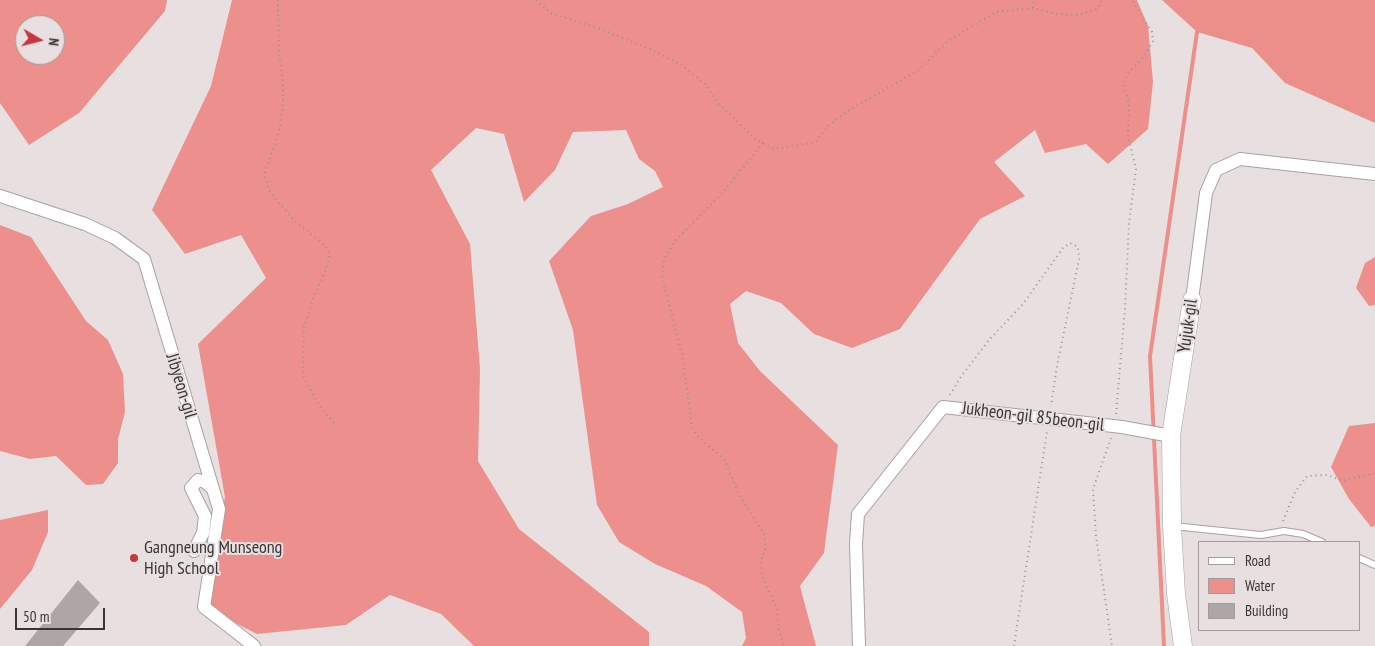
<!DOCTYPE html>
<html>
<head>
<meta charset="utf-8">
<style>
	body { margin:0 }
	#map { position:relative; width:1375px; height:646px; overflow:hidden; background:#e8e0e0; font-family:"PT Sans Narrow",sans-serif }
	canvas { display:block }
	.legend { position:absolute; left:1198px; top:541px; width:162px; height:90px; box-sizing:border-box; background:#e8e0e0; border:1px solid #a29c9c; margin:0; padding:6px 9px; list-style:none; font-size:15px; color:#383535 }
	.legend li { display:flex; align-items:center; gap:10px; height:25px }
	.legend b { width:25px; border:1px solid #a29c9c }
	.north { position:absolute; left:15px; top:15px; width:50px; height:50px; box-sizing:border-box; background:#e8e0e0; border:1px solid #a29c9c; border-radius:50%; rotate:98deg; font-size:14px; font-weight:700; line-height:20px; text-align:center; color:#383535 }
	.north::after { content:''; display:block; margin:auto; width:18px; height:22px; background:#c6363e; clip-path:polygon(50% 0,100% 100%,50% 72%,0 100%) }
	.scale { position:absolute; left:15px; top:608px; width:90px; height:22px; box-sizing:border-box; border:2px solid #383535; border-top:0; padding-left:6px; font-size:15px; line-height:18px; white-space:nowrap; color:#383535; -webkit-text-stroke:4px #e8e0e0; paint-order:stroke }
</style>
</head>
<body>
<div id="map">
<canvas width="1375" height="646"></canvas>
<ul class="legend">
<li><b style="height:6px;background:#fff"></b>Road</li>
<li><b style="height:14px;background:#ec8f8b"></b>Water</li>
<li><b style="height:14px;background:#aea6a6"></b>Building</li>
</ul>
<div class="north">N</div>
<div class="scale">50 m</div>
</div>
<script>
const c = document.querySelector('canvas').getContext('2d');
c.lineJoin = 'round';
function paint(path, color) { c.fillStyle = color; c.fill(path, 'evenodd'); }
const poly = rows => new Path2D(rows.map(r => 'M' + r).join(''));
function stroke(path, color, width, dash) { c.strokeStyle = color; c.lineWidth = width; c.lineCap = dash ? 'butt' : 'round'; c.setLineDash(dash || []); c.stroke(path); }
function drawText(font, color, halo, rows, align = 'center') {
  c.font = font + ' "PT Sans Narrow",sans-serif'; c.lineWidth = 4; c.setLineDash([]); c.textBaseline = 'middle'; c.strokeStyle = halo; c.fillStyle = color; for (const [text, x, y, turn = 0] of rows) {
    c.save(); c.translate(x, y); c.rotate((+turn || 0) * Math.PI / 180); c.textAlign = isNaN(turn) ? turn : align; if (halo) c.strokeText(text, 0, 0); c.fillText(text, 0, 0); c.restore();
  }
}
const forest = poly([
	[0,0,167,0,165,11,79,113,29,145,0,103],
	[25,25,55,25,55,55,25,55],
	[232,0,1137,0,1148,26,1153,82,1148,129,1108,164,1086,144,1045,153,1035,130,994,162,1025,196,980,219,900,329,852,348,814,334,781,303,746,291,730,304,738,343,760,371,838,445,824,553,800,586,816,646,742,646,746,638,742,612,706,586,655,564,619,542,597,505,573,330,549,261,591,216,628,204,663,187,655,171,639,159,626,130,573,132,555,170,524,202,504,134,476,128,431,170,470,244,480,369,478,461,519,529,649,632,649,646,474,646,441,614,390,595,346,625,257,634,204,607,225,497,198,344,266,278,241,235,185,254,152,210,211,86],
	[0,225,31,237,86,321,108,340,123,374,125,412,118,439,118,463,103,484,86,485,56,456,30,459,0,451],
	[1375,257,1375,305,1369,306,1356,288,1365,263],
	[1375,423,1375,526,1371,527,1349,499,1331,467,1349,426],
	[48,510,48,532,32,570,0,609,0,520]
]);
const water = poly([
	[1162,0,1375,0,1375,123,1285,83,1252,48,1197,32]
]);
const stream = poly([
	[1164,646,1150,356,1197,32]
]);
const building = poly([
	[78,580,100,603,63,646,25,646]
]);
const path = poly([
	[278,0,279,53,283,82,283,106,279,132,264,175,270,192,293,219,325,246,330,255,324,274,313,298,304,327,303,376,320,407,334,423],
	[536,0,551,13,598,28,648,48,682,65,706,85,719,104,755,139,774,149,816,142,828,126,849,110,919,70,948,41,996,12,1033,8,1055,14,1077,15,1097,9,1101,3,1100,0],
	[1033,8,1034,0],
	[763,143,725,190,674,242,664,260,662,277,682,354,692,425,696,435,724,459,739,494,764,534,766,546,760,564,764,581,777,608,779,631,784,646],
	[950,395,960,378,989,340,1023,304,1063,248,1070,243,1078,247,1079,259,1057,366,1051,406],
	[1116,414,1125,308,1129,223,1136,169,1128,136,1129,104,1123,82,1127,74,1143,58,1153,41,1152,32,1132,0],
	[1111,438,1093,489,1096,536,1112,646],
	[1283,521,1295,492,1307,476,1327,475,1343,481,1375,473],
	[1014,646,1047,431]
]);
const lane = poly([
	[1173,526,1261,535,1284,531,1303,534,1322,542],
	[1359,558,1375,565]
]);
const street = poly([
	[0,196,85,224,115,238,144,259,219,509,204,607,254,646],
	[1192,300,1206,193,1216,170,1240,159,1375,174],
	[194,551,203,533,205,516,191,488,198,480,205,482,212,488],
	[859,646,856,544,858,514,943,407,1122,427,1171,436]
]);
const secondary = poly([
	[1183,646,1176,594,1172,525,1171,436,1192,300]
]);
const markers = [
	[134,558,5,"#c6363e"]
];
const streetNames = [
	["Yujuk-gil",1188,326,-82],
	["Jibyeon-gil",181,386,73],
	["Jukheon-gil 85beon-gil",1033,417,7]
];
const poiNames = [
	["Gangneung Munseong",144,548],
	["High School",144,569]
];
paint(forest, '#ed8f8c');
paint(water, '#ec8f8b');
stroke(stream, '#ec8f8b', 4);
paint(building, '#aea6a6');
stroke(lane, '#a9a1a1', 8);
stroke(street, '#a9a1a1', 14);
stroke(secondary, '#a9a1a1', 19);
stroke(path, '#989292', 2, [1, 4]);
stroke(lane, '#fff', 6);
stroke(street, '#fff', 12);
stroke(secondary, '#fff', 18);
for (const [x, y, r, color] of markers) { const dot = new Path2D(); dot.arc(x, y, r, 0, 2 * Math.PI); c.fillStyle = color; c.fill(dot); stroke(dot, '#e8e0e0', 2); }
drawText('18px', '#383535', '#e8e0e0', streetNames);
drawText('18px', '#383535', '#e8e0e0', poiNames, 'left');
</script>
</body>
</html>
